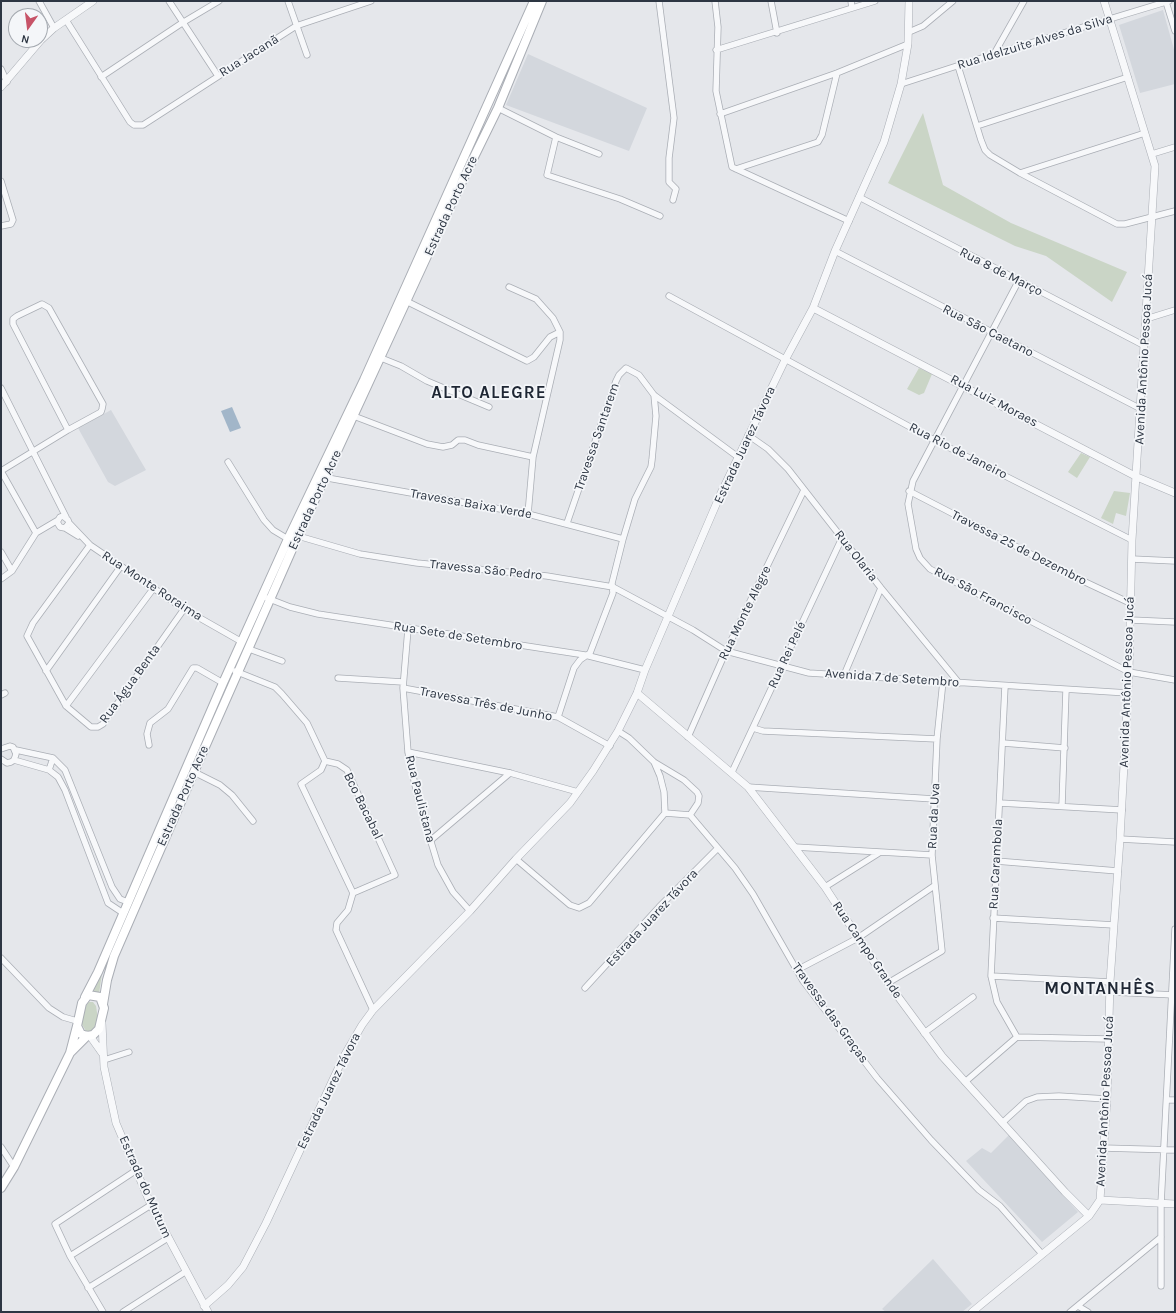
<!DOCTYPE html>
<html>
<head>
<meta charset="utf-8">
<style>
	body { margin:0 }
	#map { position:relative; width:1176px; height:1313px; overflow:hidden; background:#e5e7eb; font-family:Karla,sans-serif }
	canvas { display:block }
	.frame { position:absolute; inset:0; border:2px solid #2d3643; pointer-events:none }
	.north { position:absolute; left:8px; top:8px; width:40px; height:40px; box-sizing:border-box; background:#f4f6f9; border:1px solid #a4a9b0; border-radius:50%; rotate:194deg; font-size:11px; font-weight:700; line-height:16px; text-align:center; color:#2d3643 }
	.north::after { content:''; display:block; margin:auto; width:14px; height:18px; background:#c75368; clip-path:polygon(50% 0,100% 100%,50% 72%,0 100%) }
</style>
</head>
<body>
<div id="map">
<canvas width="1176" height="1313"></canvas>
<div class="frame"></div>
<div class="north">N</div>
</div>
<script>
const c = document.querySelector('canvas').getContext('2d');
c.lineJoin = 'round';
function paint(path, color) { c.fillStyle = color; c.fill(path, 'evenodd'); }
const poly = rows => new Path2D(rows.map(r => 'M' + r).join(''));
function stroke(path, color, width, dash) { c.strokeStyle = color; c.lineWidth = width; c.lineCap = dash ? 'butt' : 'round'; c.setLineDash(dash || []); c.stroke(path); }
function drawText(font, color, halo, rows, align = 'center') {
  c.font = font + ' Karla,sans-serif'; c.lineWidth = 3.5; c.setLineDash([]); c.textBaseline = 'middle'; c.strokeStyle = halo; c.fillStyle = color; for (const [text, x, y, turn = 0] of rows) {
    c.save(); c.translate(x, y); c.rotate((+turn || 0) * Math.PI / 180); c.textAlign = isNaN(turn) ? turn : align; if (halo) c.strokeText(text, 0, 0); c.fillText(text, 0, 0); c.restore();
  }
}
const built = poly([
	[1163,10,1175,53,1175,84,1140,93,1119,25],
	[528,54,647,108,629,151,506,105],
	[111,410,146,470,115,486,108,482,78,428],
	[1009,1135,1078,1212,1042,1242,966,1161,982,1148,991,1153],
	[933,1259,972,1304,962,1312,886,1312,882,1309]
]);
const green = poly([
	[923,113,943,185,1011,223,1127,272,1112,302,1046,256,1015,246,888,183],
	[919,368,932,374,924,393,919,395,907,389],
	[1081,453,1090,457,1077,478,1068,472],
	[1114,491,1130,493,1126,516,1116,513,1113,524,1101,518],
	[102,973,99,994,92,992],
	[89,1002,93,1002,96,1006,98,1019,95,1027,91,1031,86,1031,81,1023,83,1009]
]);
const water = poly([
	[232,407,241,428,230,432,221,411]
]);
const minor = poly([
	[39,1,54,28],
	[169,1,218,76],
	[288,1,307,55],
	[659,1,674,118,669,158,669,182,676,189,673,200],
	[715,1,718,27,716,91,732,167,849,221],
	[771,1,777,33],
	[851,1,852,8],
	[1166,2,1175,31],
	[66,20,130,122,134,125,143,125,296,26,371,1],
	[909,32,923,26,953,1],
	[716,50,875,1],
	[994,54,1024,1],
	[958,66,981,140,985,150,990,155,1020,173,1117,224,1125,224,1175,211],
	[1,69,7,82],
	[101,77,182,23,219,1],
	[901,84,994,54,1169,1],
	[498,108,556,137,599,154],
	[720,114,837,73,908,44],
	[977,126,1128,77],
	[556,137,547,175,620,199,660,216],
	[1152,154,1175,147],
	[736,169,818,142,822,135,837,73],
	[1020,173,1145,133],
	[1,181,13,220,11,224,1,226],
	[859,197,1143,345],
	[835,251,1141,409],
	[1019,280,913,481,908,504,916,549,920,558,930,569,1129,672,1175,680],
	[509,287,536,299,553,318,560,332,560,340,533,457,528,514],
	[669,296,934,440,1132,540],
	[404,300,527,361,534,357,550,337,560,332],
	[1146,319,1175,310],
	[381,358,401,366,427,381,489,407],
	[1,388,66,517],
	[351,415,427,444,443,447,452,445,458,440,465,440,478,445,533,457],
	[748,435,768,449,788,469,881,588,959,683],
	[228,462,264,520,273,530,288,539],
	[1,471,68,430,101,412,102,409,103,404,49,308,42,304,17,316,13,319,13,324,68,430],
	[1,471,36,533],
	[322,477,528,514,623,539],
	[909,491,1083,581,1130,603],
	[69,523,90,545,184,609,242,642],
	[567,523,616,381,619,375,626,368,639,375,654,395,738,457],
	[65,528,69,523,68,520,63,516,60,517,57,522,60,527,65,528,78,536],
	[298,536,360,554,417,563,547,576,613,587,693,630,726,651,809,673,1128,693],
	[90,545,33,623,27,636,66,706,91,727,98,727,103,724,184,609],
	[1,552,12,571],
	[1132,559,1175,561],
	[1,579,12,571,36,533,58,520],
	[267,598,290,607,318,614,585,655,645,670],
	[1131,620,1175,622],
	[408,629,403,688,408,752,418,799,438,865,453,892,470,911],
	[249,649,282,661],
	[46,671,121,566],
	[235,671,275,687,282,694,307,723,325,761],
	[844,675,881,588],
	[338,678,403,682],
	[1005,686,991,976,997,1002,1017,1037],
	[403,688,558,717,610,746],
	[1,695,5,693],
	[66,706,153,589],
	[558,717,574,668,580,660,590,653,613,593,612,583,623,539,635,499,651,467,652,460,656,416,654,395],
	[753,728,763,731,937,739],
	[618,731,629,738,654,762,684,780,697,792,699,796,698,803,690,815,735,868,753,894,803,981,877,1078,931,1140,979,1190,1000,1206,1042,1254],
	[688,737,726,651,804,490],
	[1003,743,1065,748],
	[149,745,147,734,150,723,168,709,193,668,197,668,223,683],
	[1,749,10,746,13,747,16,754,14,760,11,762,7,763,1,759],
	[16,750,53,758,65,770,112,887,120,899,128,902],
	[408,752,510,773,578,792],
	[14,760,49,770,58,777,65,790,108,903,123,913],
	[654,762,660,776,664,792,665,813],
	[49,770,53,758],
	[194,772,220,785,232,795,253,821],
	[732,772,842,538],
	[748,787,934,799],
	[1000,803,1122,810],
	[1062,806,1066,690],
	[1120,839,1175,842],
	[431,840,510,773],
	[795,847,932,855],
	[516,859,570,905,579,908,589,903,665,813,690,815],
	[996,861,1118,871],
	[825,887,879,853],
	[353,893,395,875,347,770,338,764,325,761,321,770,301,784,353,893,348,910,337,923,336,930,373,1010],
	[993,918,1114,925],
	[1,958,49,1008,63,1017,77,1021],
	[797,970,858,938,934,886],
	[991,976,1110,982],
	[888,983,942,951,932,855,937,739,943,681],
	[585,988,659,907,718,848],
	[1110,992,1175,995],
	[924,1033,973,997],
	[1017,1037,1108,1039],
	[104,1060,129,1052],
	[965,1082,1017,1037],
	[1167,1100,1175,1100],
	[1002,1123,1026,1101,1037,1097,1059,1096,1107,1099],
	[1,1147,14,1167],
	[1103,1148,1175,1150],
	[70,1256,151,1205],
	[1161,1286,1161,1204,1175,929],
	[88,1288,168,1238],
	[1078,1306,1088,1312],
	[103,1312,70,1256,55,1224,135,1171],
	[123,1312,185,1272],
	[1070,1312,1161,1237]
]);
const tertiary = poly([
	[1,87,41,40,54,28,93,1],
	[813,308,1137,477,1175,493],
	[637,693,748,787,825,887,888,983,942,1056,1065,1192,1089,1216],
	[102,1023,104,1067,116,1123,151,1205,208,1312],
	[90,1036,102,1053],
	[1100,1200,1175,1204],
	[204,1306,228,1285,243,1267,266,1223,344,1056,362,1025,373,1010,470,911,516,859,570,803,593,771,618,731,637,693,645,670,721,493,785,360,813,308,835,251,884,142,901,84,908,44,909,1],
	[972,1312,1089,1216,1100,1200,1107,1099,1110,982,1120,839,1129,672,1132,540,1155,166,1104,1]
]);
const secondary = poly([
	[88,995,100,997,104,1008,99,1029,93,1035,87,1036,81,1034,77,1026,82,1003,88,995],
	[85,997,98,972,223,683,288,539,364,380,534,1],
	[103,1004,107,980,114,956,194,772,298,536,451,204,498,108,542,1],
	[70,1053,87,1036],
	[1,1188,14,1167,70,1053,77,1026]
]);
const streetNames = [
	["Rua Idelzuite Alves da Silva",1035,42,-17],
	["Rua Jacanã",249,56,-32],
	["Estrada Porto Acre",451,206,-65],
	["Rua 8 de Março",1001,272,27],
	["Rua São Caetano",988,331,27],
	["Avenida Antônio Pessoa Jucá",1144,359,-87],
	["Rua Luiz Moraes",994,401,28],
	["Travessa Santarem",597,437,-71],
	["Estrada Juarez Távora",745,445,-65],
	["Rua Rio de Janeiro",958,451,27],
	["Estrada Porto Acre",315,500,-65],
	["Travessa Baixa Verde",471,504,10],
	["Travessa 25 de Dezembro",1019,548,27],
	["Rua Olaria",856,556,52],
	["Travessa São Pedro",486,570,6],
	["Rua Monte Roraima",152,586,33],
	["Rua São Francisco",983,596,28],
	["Rua Monte Alegre",745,613,-64],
	["Rua Sete de Setembro",458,636,9],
	["Rua Rei Pelé",787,655,-65],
	["Avenida 7 de Setembro",892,678,4],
	["Avenida Antônio Pessoa Jucá",1127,682,-88],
	["Rua Água Benta",130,684,-54],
	["Travessa Três de Junho",486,704,11],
	["Estrada Porto Acre",183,796,-66],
	["Rua Paulistana",420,799,76],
	["Bco Bacabal",363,806,64],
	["Rua da Uva",934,816,-87],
	["Rua Carambola",996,864,-87],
	["Estrada Juarez Távora",652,918,-47],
	["Rua Campo Grande",867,950,56],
	["Travessa das Graças",830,1013,54],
	["Estrada Juarez Távora",329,1091,-64],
	["Avenida Antônio Pessoa Jucá",1105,1101,-87],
	["Estrada do Mutum",145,1187,66]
];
const districtNames = [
	["ALTO ALEGRE",489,393],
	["MONTANHÊS",1100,989]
];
paint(built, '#d3d7dd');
paint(green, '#cad5c6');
paint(water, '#a2b6c9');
stroke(minor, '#aaaeb5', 7);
stroke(tertiary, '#aaaeb5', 8);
stroke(secondary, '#aaaeb5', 10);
stroke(minor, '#f7f8fa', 5.5);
stroke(tertiary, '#f7f8fa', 7);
stroke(secondary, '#fff', 8);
drawText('13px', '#2d3643', '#f4f6f9', streetNames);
c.letterSpacing = '1px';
drawText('bold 17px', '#1f2734', '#f4f6f9', districtNames);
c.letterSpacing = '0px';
</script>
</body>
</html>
